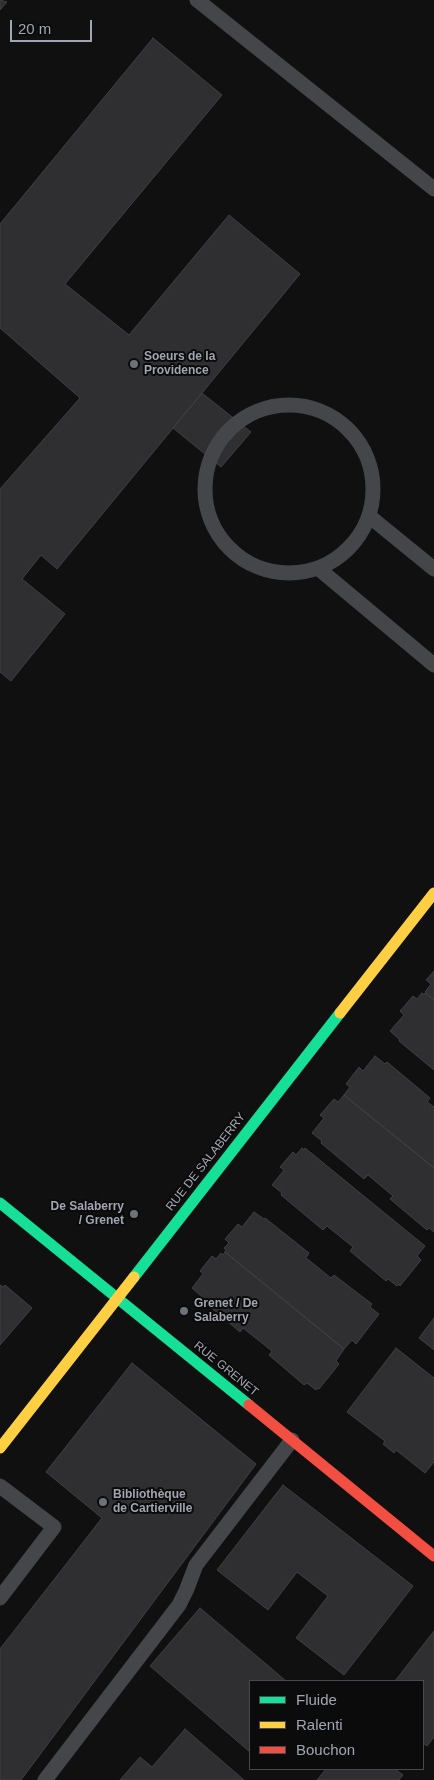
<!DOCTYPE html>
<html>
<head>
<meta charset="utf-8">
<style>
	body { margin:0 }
	#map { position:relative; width:434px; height:1780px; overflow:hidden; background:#101011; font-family:Arial,sans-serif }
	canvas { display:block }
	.legend { position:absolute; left:249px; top:1680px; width:175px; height:90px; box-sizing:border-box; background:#0b0b0c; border:1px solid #47494e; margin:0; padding:6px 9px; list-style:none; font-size:15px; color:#a1a5b1 }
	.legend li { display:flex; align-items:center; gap:10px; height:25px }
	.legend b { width:25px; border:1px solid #47494e }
	.scale { position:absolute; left:10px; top:20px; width:82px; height:22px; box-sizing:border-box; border:2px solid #a1a5b1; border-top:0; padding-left:6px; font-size:15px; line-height:18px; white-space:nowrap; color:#a1a5b1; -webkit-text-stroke:4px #0b0b0c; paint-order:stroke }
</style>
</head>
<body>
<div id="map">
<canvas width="434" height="1780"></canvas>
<ul class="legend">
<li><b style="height:6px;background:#16e098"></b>Fluide</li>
<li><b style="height:6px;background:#ffcf43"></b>Ralenti</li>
<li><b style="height:6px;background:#f24e42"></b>Bouchon</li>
</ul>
<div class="scale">20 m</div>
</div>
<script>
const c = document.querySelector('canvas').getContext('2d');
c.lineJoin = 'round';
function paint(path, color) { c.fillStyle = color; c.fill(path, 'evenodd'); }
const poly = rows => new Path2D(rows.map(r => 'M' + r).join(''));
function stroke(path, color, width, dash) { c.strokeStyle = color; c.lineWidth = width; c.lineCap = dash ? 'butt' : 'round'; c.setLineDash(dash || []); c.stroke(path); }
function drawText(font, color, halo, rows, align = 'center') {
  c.font = font + ' Arial,sans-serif'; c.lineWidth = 4; c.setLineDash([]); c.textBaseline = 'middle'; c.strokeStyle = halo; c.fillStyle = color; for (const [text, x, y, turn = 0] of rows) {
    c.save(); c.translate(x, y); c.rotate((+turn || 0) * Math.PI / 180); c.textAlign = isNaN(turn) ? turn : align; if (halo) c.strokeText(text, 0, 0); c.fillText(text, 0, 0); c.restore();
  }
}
const building = poly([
	[0,0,7,2,0,10,0,0],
	[153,38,222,95,65,284,129,335,229,215,300,274,57,569,41,555,22,579,65,614,11,681,0,672,0,489,80,398,0,328,0,224,153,38],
	[202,393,251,432,221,467,173,428,202,393],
	[434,971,434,1000,425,992,431,984,426,980,434,971],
	[422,993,424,995,425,993,434,1000,434,1070,399,1041,400,1040,390,1031,404,1015,400,1011,413,996,417,999,422,993],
	[375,1056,385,1064,387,1062,430,1098,427,1102,434,1107,434,1168,344,1095,350,1087,346,1084,359,1067,363,1071,375,1056],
	[344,1095,434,1168,434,1232,429,1228,427,1230,390,1199,393,1196,368,1175,364,1179,321,1143,322,1141,312,1133,324,1118,320,1115,334,1099,338,1102,344,1095],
	[302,1148,304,1150,305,1148,425,1246,417,1256,421,1260,400,1286,399,1284,397,1286,388,1279,386,1281,350,1251,353,1247,327,1226,323,1230,281,1195,282,1193,272,1185,284,1170,280,1167,293,1152,296,1155,302,1148],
	[254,1212,264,1219,265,1218,309,1253,306,1258,331,1278,334,1275,372,1304,370,1307,379,1314,356,1344,352,1340,344,1349,225,1252,226,1250,224,1248,229,1243,225,1239,238,1224,242,1227,254,1212],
	[225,1252,344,1349,336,1361,339,1364,319,1389,317,1388,316,1390,307,1383,304,1385,269,1355,272,1351,243,1328,240,1332,201,1299,202,1297,192,1288,203,1274,200,1271,212,1256,216,1259,221,1253,223,1255,225,1252],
	[0,1285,3,1287,5,1285,32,1308,0,1345,0,1285],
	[434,1318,434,1350,419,1338,434,1318],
	[396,1348,434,1378,434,1462,425,1473,396,1450,394,1453,383,1444,385,1441,347,1412,396,1348],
	[132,1363,256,1464,21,1780,0,1780,0,1649,102,1518,46,1472,132,1363],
	[283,1485,413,1586,344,1675,296,1638,328,1596,297,1572,268,1610,217,1570,283,1485],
	[200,1608,286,1681,250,1681,250,1752,150,1666,200,1608],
	[434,1631,434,1737,427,1746,423,1743,423,1681,395,1681,434,1631],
	[185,1729,244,1780,120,1780,140,1757,152,1767,185,1729],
	[326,1769,395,1769,403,1775,399,1780,317,1780,326,1769]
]);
const lane = poly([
	[197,0,434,189],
	'205 489a84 84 0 1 1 168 0a84 84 0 1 1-168 0Z',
	[369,516,434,569],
	[319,569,434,665],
	[0,1486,54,1527,0,1598],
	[45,1780,179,1605,186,1591,196,1565,292,1440]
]);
const fast = poly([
	[0,1203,249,1405],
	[134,1277,340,1013]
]);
const slow = poly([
	[340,1013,434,893],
	[0,1448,134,1277]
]);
const jam = poly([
	[249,1405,434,1556]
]);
const markers = [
	[134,364,5,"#6e7179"],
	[134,1214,5,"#6e7179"],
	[184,1311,5,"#6e7179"],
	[103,1502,5,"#6e7179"]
];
const poiNames = [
	["Soeurs de la",144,357],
	["Providence",144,371],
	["De Salaberry",124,1207,"right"],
	["/ Grenet",124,1221,"right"],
	["Grenet / De",194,1304],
	["Salaberry",194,1318],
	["Bibliothèque",113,1495],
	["de Cartierville",113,1509]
];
const streetNames = [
	["RUE DE SALABERRY",206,1162,-52],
	["RUE GRENET",226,1369,39]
];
paint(building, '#2f2f31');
stroke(building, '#404044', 1);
stroke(lane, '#454649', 15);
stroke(fast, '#16e098', 11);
stroke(slow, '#ffcf43', 11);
stroke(jam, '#f24e42', 11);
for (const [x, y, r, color] of markers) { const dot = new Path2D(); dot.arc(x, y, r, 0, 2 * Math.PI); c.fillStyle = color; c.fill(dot); stroke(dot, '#0b0b0c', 2); }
drawText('bold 12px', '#a1a5b1', '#0b0b0c', poiNames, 'left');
drawText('12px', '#a1a5b1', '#0b0b0c', streetNames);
</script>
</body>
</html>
